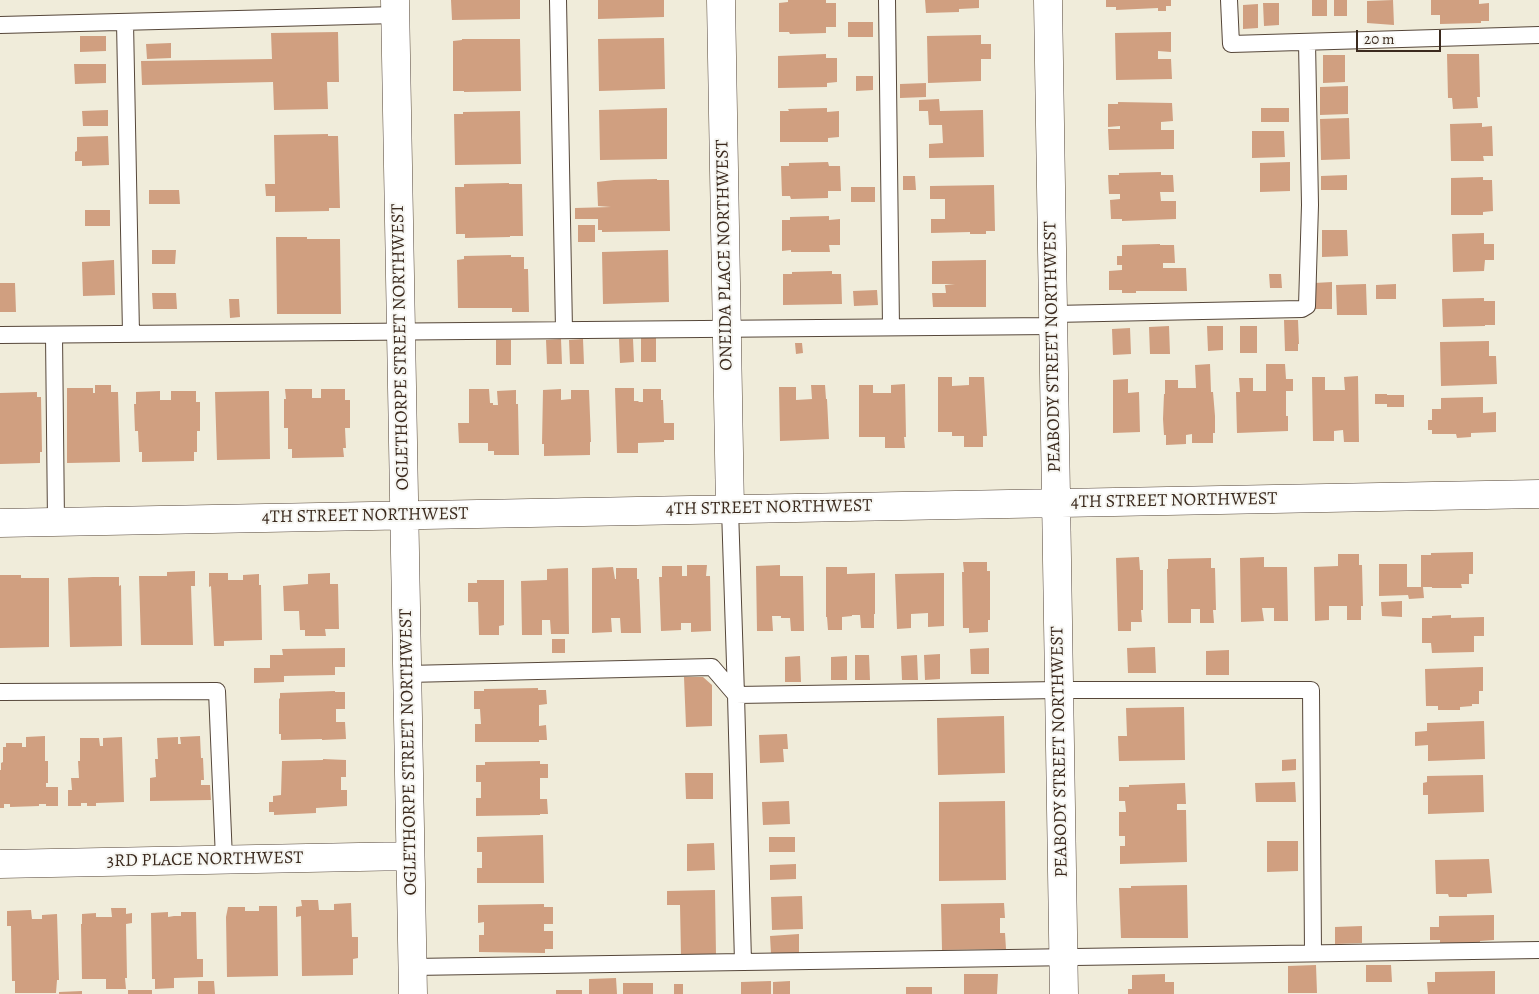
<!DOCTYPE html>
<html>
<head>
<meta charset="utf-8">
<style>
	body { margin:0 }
	#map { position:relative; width:1539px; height:994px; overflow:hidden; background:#f0ecda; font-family:Alegreya,serif }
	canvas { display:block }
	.scale { position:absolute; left:1356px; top:30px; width:85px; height:22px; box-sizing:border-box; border:2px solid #3b2a1e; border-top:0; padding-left:6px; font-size:15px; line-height:18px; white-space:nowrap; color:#3b2a1e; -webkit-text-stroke:4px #f6f6f2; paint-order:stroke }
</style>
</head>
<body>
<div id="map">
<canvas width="1539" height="994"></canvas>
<div class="scale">20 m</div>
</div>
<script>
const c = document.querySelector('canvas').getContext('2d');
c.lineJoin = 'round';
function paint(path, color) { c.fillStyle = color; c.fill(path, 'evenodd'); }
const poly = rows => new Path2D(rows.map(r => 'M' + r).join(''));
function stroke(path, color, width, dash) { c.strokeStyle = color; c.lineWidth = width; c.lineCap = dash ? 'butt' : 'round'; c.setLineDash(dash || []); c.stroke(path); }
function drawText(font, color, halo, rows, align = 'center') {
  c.font = font + ' Alegreya,serif'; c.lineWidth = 4; c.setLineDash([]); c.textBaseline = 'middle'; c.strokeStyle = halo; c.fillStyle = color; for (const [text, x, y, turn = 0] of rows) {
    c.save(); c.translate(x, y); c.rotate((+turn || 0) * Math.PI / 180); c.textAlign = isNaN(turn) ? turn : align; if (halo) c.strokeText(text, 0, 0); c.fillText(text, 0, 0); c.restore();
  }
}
const building = poly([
	[451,0,520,0,520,19,452,20],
	[598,0,664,0,664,17,598,19],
	[788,0,826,0,826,3,836,3,836,27,826,27,826,33,790,34,789,32,779,32,779,3,788,2],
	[925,0,979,0,979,8,959,9,959,12,926,13],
	[1106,0,1171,0,1171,6,1166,6,1166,11,1158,11,1158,8,1116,10,1116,7,1106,7],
	[1312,0,1327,0,1327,16,1312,16],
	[1334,0,1347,0,1347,16,1334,16],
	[1393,0,1394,25,1367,23,1367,1],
	[1431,0,1479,0,1479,4,1489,3,1489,21,1481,21,1481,23,1440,24,1440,15,1431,15],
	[1263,3,1279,3,1279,25,1264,26],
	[1258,4,1258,28,1243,29,1243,5],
	[848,22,873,22,873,37,848,37],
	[338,32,339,82,327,82,328,109,274,110,273,82,142,85,141,61,272,59,271,33],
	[1171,32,1171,52,1158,51,1158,59,1171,59,1172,79,1116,80,1115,33],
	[981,35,981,44,991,44,991,59,981,59,981,81,928,83,927,36],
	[80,36,106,36,106,51,80,52],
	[664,38,665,89,599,91,598,39],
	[462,39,520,39,521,91,464,92,464,91,453,91,453,41,462,40],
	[171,43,171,58,147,59,146,44],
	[826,54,826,58,837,58,837,82,827,83,827,87,778,88,778,56],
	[1447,54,1479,54,1480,97,1477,97,1478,108,1453,109,1452,98,1448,98],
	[1323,55,1345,55,1345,82,1323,83],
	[74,64,106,64,106,83,75,84],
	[856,76,873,76,873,90,856,91],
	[926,83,926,97,900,98,900,84],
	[1348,86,1348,114,1320,115,1320,87],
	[939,99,940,111,983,110,984,157,929,158,929,144,943,143,942,125,929,125,928,111,919,111,919,100],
	[1118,102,1172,103,1173,121,1161,122,1161,130,1174,130,1174,149,1109,150,1108,129,1120,129,1120,126,1108,127,1108,104,1118,104],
	[667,108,667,159,600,160,599,110],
	[827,108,827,112,839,111,839,137,828,138,828,142,780,142,780,111,789,111,788,109],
	[1261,108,1289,108,1289,122,1261,122],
	[108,110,108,126,83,126,82,111],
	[520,111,521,164,455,165,454,114,463,114,463,112],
	[1349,118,1350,159,1321,160,1320,119],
	[1482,123,1482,127,1492,126,1493,156,1483,156,1484,161,1451,161,1450,124],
	[1252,131,1284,131,1285,157,1252,158],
	[328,134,328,136,338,136,340,208,329,208,329,211,275,212,275,196,266,196,265,184,275,184,274,135],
	[108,136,109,165,82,166,82,161,75,161,75,152,77,151,77,137],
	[828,162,829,166,840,166,841,191,828,191,828,198,791,199,790,196,782,196,781,166,789,166,789,163],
	[1290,162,1290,191,1260,192,1260,163],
	[1161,172,1161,175,1173,175,1174,192,1160,192,1161,201,1176,201,1176,219,1122,221,1122,219,1111,219,1110,200,1120,199,1120,194,1109,194,1108,175,1119,175,1119,173],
	[1347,175,1347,190,1321,190,1321,176],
	[903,176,915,176,916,190,903,190],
	[1483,177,1483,180,1492,180,1493,211,1483,212,1483,215,1451,215,1451,178],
	[657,179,657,180,669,180,670,231,602,232,602,230,598,230,598,219,575,219,575,208,611,207,598,206,597,182,614,180],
	[509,183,509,184,522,184,523,236,510,236,510,237,465,238,465,234,456,234,455,187,464,187,464,184],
	[994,185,995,231,986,231,986,234,970,234,970,232,931,233,931,219,945,219,945,199,930,199,930,186],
	[851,187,875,187,875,202,851,202],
	[149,190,179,190,180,204,149,204],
	[85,210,110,210,110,226,85,226],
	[829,216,829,220,840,219,840,245,829,245,830,252,791,252,791,250,782,251,782,220,790,220,790,217],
	[578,225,595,225,595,242,578,242],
	[1322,230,1347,230,1348,256,1322,257],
	[1484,233,1484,244,1494,244,1494,260,1485,260,1484,271,1453,272,1452,234],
	[276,237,307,237,307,239,340,239,341,314,277,314],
	[1160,244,1160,245,1174,245,1175,263,1163,263,1163,268,1186,268,1187,291,1136,291,1136,293,1122,293,1122,290,1109,290,1109,271,1122,270,1122,265,1117,265,1117,256,1122,256,1122,245],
	[152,250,176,250,175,264,152,264],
	[668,250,669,302,603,304,602,252],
	[511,255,511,257,524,257,524,269,528,269,529,312,512,312,512,308,458,308,457,260,464,259,464,256],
	[114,260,115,295,83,296,82,262],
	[986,260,986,307,933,307,932,293,946,293,945,285,955,284,932,284,932,261],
	[832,271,832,274,841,274,842,304,783,305,783,274,792,274,792,272],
	[1269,274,1281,274,1282,288,1270,288],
	[1332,282,1332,309,1314,309,1314,283],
	[0,283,15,283,16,312,0,312],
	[1366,284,1367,315,1337,315,1336,285],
	[1396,284,1396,299,1376,299,1376,285],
	[877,290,878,305,854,306,853,291],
	[152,293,176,293,177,309,153,309],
	[1484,298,1484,301,1495,301,1495,325,1485,325,1485,326,1443,327,1442,299],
	[229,299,239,299,240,317,230,318],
	[1284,320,1298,320,1299,344,1298,344,1298,351,1285,351],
	[1169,326,1170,354,1150,354,1149,327],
	[1207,326,1223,326,1223,350,1208,351],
	[1240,326,1257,326,1257,353,1240,353],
	[1130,328,1131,354,1113,355,1112,329],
	[641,338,656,338,656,362,641,362],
	[561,339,562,364,547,364,546,340],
	[583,339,584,364,570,364,569,340],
	[619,339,633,339,634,362,620,363],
	[496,340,511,340,511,365,496,365],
	[1489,341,1489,356,1496,356,1497,384,1441,386,1440,342],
	[795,343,802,343,803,353,796,354],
	[1210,364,1211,392,1213,392,1215,416,1215,433,1213,433,1213,443,1192,443,1192,434,1186,435,1186,444,1166,445,1166,435,1164,435,1163,419,1164,394,1165,394,1165,380,1178,380,1178,388,1196,388,1195,365],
	[1266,364,1285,364,1286,379,1293,379,1293,391,1286,391,1286,416,1288,416,1288,431,1237,433,1236,392,1240,392,1239,378,1253,378,1253,391,1266,391],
	[1358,376,1359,442,1344,442,1343,430,1334,431,1334,441,1313,441,1312,377,1325,377,1325,390,1345,390,1344,377],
	[938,377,952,377,952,386,969,385,969,377,984,377,987,436,983,436,983,447,964,447,964,436,952,436,952,432,938,432],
	[1128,379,1128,393,1139,392,1140,432,1113,433,1113,380],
	[905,384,906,437,904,437,905,448,885,448,885,437,859,437,859,385,873,385,873,393,891,393,891,385],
	[95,385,111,385,111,392,118,392,120,462,67,463,67,388,93,388,93,393,95,393],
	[811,385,825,385,826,399,827,399,829,439,780,441,779,387,796,387,796,400,812,399],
	[615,388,634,388,634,401,638,401,639,402,643,402,643,389,661,389,661,400,663,400,664,423,674,423,674,440,664,440,664,442,638,443,638,453,617,453],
	[285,389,312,389,312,398,321,398,321,389,345,389,345,400,350,400,350,428,345,428,346,448,343,448,344,457,292,458,292,449,288,449,288,428,284,428,284,399,286,399],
	[469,389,489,389,490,403,493,403,493,405,498,405,497,391,516,390,516,404,518,404,519,455,494,455,494,451,488,451,488,443,459,443,458,423,469,423],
	[561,389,561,400,571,399,571,390,589,390,591,442,590,442,590,455,544,456,544,444,542,444,543,390],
	[160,391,160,400,171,400,171,391,196,391,196,402,200,402,200,431,197,431,197,452,194,452,194,461,142,462,142,452,139,452,138,431,135,431,134,404,136,404,136,392],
	[269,391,270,459,217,460,215,392],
	[37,392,37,397,41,397,42,452,40,452,40,463,0,464,0,393],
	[1375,394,1387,394,1387,395,1404,395,1404,407,1387,407,1387,404,1375,404],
	[1483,397,1483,413,1496,412,1496,432,1471,433,1471,437,1457,438,1456,434,1432,434,1432,430,1428,430,1428,420,1432,420,1432,409,1441,409,1441,398],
	[1473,552,1473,574,1469,574,1469,584,1461,584,1462,588,1432,588,1432,587,1423,587,1424,598,1409,599,1408,595,1379,596,1379,564,1407,564,1407,587,1421,587,1421,555,1431,555,1431,553],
	[1338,554,1359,554,1359,565,1362,565,1363,606,1361,606,1361,620,1347,620,1347,606,1329,606,1329,620,1315,621,1314,567,1338,566],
	[1139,557,1140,570,1143,570,1143,610,1141,610,1142,622,1131,622,1131,631,1118,631,1116,558],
	[1264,557,1264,567,1287,567,1288,621,1274,621,1274,608,1262,608,1264,621,1241,622,1240,558],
	[1211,558,1211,568,1215,568,1216,610,1213,610,1214,623,1200,623,1200,609,1191,609,1191,623,1168,623,1167,569,1168,569,1168,559],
	[963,562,987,562,987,571,990,571,990,620,988,620,988,632,969,633,969,628,963,628,962,572,964,572],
	[687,565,707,565,706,576,710,576,711,631,691,632,691,623,681,623,681,630,661,631,659,577,662,577,662,566,682,566,682,576,687,576],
	[780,565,780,576,803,576,804,631,791,631,790,618,781,618,781,616,772,616,773,631,757,631,756,566],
	[613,567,615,579,616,579,616,568,637,568,637,579,639,579,641,633,621,633,620,618,611,618,612,632,592,633,592,568],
	[826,567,847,567,847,574,875,573,875,614,874,614,874,628,861,628,860,615,852,615,852,616,842,617,842,630,828,630,827,617,826,617],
	[568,568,569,634,551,634,550,620,542,620,542,635,522,635,521,581,547,580,547,569],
	[195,571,195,586,191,586,193,645,141,645,139,576,167,576,167,572],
	[209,573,228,573,228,580,243,580,243,575,259,574,259,585,261,585,262,640,224,641,224,646,214,646,211,586,209,587],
	[330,573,330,584,338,584,339,629,325,629,326,636,305,636,305,630,300,630,299,611,284,611,283,586,308,584,308,574],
	[944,573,944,626,928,627,928,613,911,614,911,628,897,629,895,574],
	[0,575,21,575,21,578,49,578,49,647,0,648],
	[93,577,119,577,119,586,121,585,122,646,70,647,68,578],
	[477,580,504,580,504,625,499,626,499,635,479,635,478,602,468,602,468,583,477,583],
	[1402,601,1402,617,1382,616,1381,602],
	[1451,615,1451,618,1484,617,1484,636,1474,636,1474,652,1432,653,1431,643,1422,643,1422,618,1432,618,1432,616],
	[552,639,565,639,565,653,552,653],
	[1155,647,1156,673,1128,673,1127,648],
	[345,648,345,667,335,667,335,675,284,676,284,682,254,683,254,668,270,668,270,655,283,655,282,649],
	[989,648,989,674,971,674,970,649],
	[1229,650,1229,675,1206,675,1206,651],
	[940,654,940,679,925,680,924,655],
	[855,655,869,655,870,680,855,680],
	[917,655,918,680,902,680,901,656],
	[800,656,801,682,785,682,785,657],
	[847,656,847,680,831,680,831,657],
	[1483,667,1483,691,1479,691,1479,704,1472,704,1472,706,1460,707,1460,710,1438,710,1438,706,1426,706,1425,669],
	[684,677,703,677,712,685,712,726,686,727],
	[538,688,538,690,546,690,547,704,539,705,539,726,546,725,547,740,539,740,539,742,475,742,475,724,481,724,480,709,474,709,474,691,484,691,484,689],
	[335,691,335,692,345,692,345,709,336,709,336,722,345,722,346,739,322,740,322,739,281,740,281,734,279,734,279,699,280,698,280,693],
	[1184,707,1185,760,1119,761,1118,736,1127,736,1126,708],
	[1004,716,1005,773,938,775,937,718],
	[1484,721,1485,759,1428,761,1428,745,1415,746,1415,732,1427,731,1427,723],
	[787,734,788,749,783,749,784,762,760,763,759,735],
	[45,736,45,761,48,761,48,783,46,783,46,787,58,787,58,806,46,806,46,804,39,804,39,806,10,807,10,804,4,804,4,808,0,808,0,770,1,770,1,763,3,762,3,747,6,747,6,743,22,743,22,747,26,747,26,737],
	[200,736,201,758,203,758,204,780,201,780,201,785,210,785,211,800,150,801,150,778,156,777,155,759,158,759,157,738,178,737,178,744,181,744,180,737],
	[122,737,124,802,96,803,96,806,87,806,87,803,81,803,81,806,68,806,68,790,72,790,71,778,79,778,78,761,80,761,80,738,99,738,100,746,103,746,103,738],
	[323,759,346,760,346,777,341,777,341,790,347,790,347,806,316,808,316,813,274,815,274,812,269,812,269,802,273,802,273,796,281,795,282,761,323,760],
	[1296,759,1296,770,1282,771,1282,760],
	[540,761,540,764,548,764,548,778,540,778,540,799,547,799,548,814,540,814,540,815,476,816,476,798,481,798,481,782,476,782,476,765,485,765,485,762],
	[685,773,713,773,713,799,686,799],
	[1483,775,1484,812,1428,814,1428,795,1423,795,1423,783,1427,782,1427,776],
	[1295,782,1296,802,1256,802,1255,783],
	[1185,783,1186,804,1177,804,1177,810,1186,810,1187,862,1120,864,1120,846,1125,846,1125,836,1119,836,1119,812,1126,812,1126,811,1125,801,1119,801,1119,787,1129,787,1129,785],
	[789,801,790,824,763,825,762,802],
	[1005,801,1006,880,939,881,939,802],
	[543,835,544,883,477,883,477,868,482,868,482,852,477,852,477,837],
	[769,837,795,837,795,852,769,852],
	[1267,841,1298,841,1298,871,1267,872],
	[714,843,715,870,687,871,687,844],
	[1489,859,1492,893,1467,894,1467,897,1449,897,1448,894,1436,894,1435,860],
	[796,864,796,879,770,880,770,865],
	[1187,885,1188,938,1121,938,1119,888,1131,888,1131,886],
	[715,890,716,955,681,956,680,905,667,905,667,891],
	[802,896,803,929,772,930,771,897],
	[301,900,318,900,319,910,334,910,334,904,351,903,352,937,358,937,358,958,353,959,353,975,302,976,301,916,296,917,296,907,302,906],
	[1004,903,1005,918,1000,918,1000,933,1005,933,1006,949,942,950,941,904],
	[544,904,544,907,553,907,553,924,544,924,544,931,553,931,553,949,545,949,545,953,479,952,479,935,484,935,484,922,478,923,478,905],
	[259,906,277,906,278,976,227,977,226,917,228,907,245,907,245,911,259,911],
	[111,908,126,908,126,914,132,913,132,923,126,924,127,978,125,978,126,989,106,989,106,979,82,979,81,924,82,924,82,914,96,913,96,917,112,917],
	[31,910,32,919,42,919,42,915,57,914,59,980,57,980,56,993,15,993,15,981,12,981,11,926,7,926,7,911],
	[168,912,168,917,174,916,181,916,181,912,196,912,197,959,203,959,203,977,174,978,174,988,155,989,155,979,152,979,151,913],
	[1494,915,1494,940,1480,941,1480,943,1440,943,1440,940,1430,940,1430,927,1439,927,1439,916],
	[1362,926,1362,943,1335,944,1335,927],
	[799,934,799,953,771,954,770,936],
	[1316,965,1317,993,1288,993,1288,966],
	[1366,965,1391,965,1392,982,1366,982],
	[1495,971,1495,994,1428,994,1427,982,1435,982,1435,972],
	[964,974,998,974,997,994,964,994],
	[1165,974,1165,982,1174,982,1174,994,1128,994,1128,989,1132,989,1132,975],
	[616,978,617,994,589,994,589,979],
	[198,981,214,981,215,994,198,994],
	[771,981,771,994,741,994,741,982],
	[790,981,790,994,773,994,773,982],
	[623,983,653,983,653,994,623,994],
	[674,984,683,984,683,994,674,994],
	[906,987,932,987,932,994,906,994],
	[128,990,152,990,152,994,128,994],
	[556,990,582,990,582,994,556,994],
	[82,991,82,994,59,994,59,992]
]);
const service = poly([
	[558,0,564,330],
	[887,0,891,327],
	[1229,0,1231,44,1539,35],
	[125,22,131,334],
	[0,25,396,15],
	[1053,314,1302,309,1307,306,1310,205,1307,42],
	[0,335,1053,326],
	[54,335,56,522],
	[730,509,736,695,743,962],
	[407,674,712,667,736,695,1059,690,1311,690,1313,953],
	[0,692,217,691,224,859],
	[412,967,1539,950]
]);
const minor = poly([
	[395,0,413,994],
	[721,0,730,509],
	[1048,0,1064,994],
	[0,523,1539,494],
	[0,864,410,856]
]);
const streetNames = [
	["ONEIDA PLACE NORTHWEST",725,255,-91],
	["OGLETHORPE STREET NORTHWEST",401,347,-91],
	["PEABODY STREET NORTHWEST",1053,347,-91],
	["4TH STREET NORTHWEST",1174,501,-1],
	["4TH STREET NORTHWEST",769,508,-1],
	["4TH STREET NORTHWEST",365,516,-1],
	["OGLETHORPE STREET NORTHWEST",409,752,-91],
	["PEABODY STREET NORTHWEST",1060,752,-91],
	["3RD PLACE NORTHWEST",205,860,-1]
];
paint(building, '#d09f80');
stroke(service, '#56473a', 18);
stroke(minor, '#56473a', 29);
stroke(service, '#fff', 16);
stroke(minor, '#fff', 28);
drawText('18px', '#3b2a1e', '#f6f6f2', streetNames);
</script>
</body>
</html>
